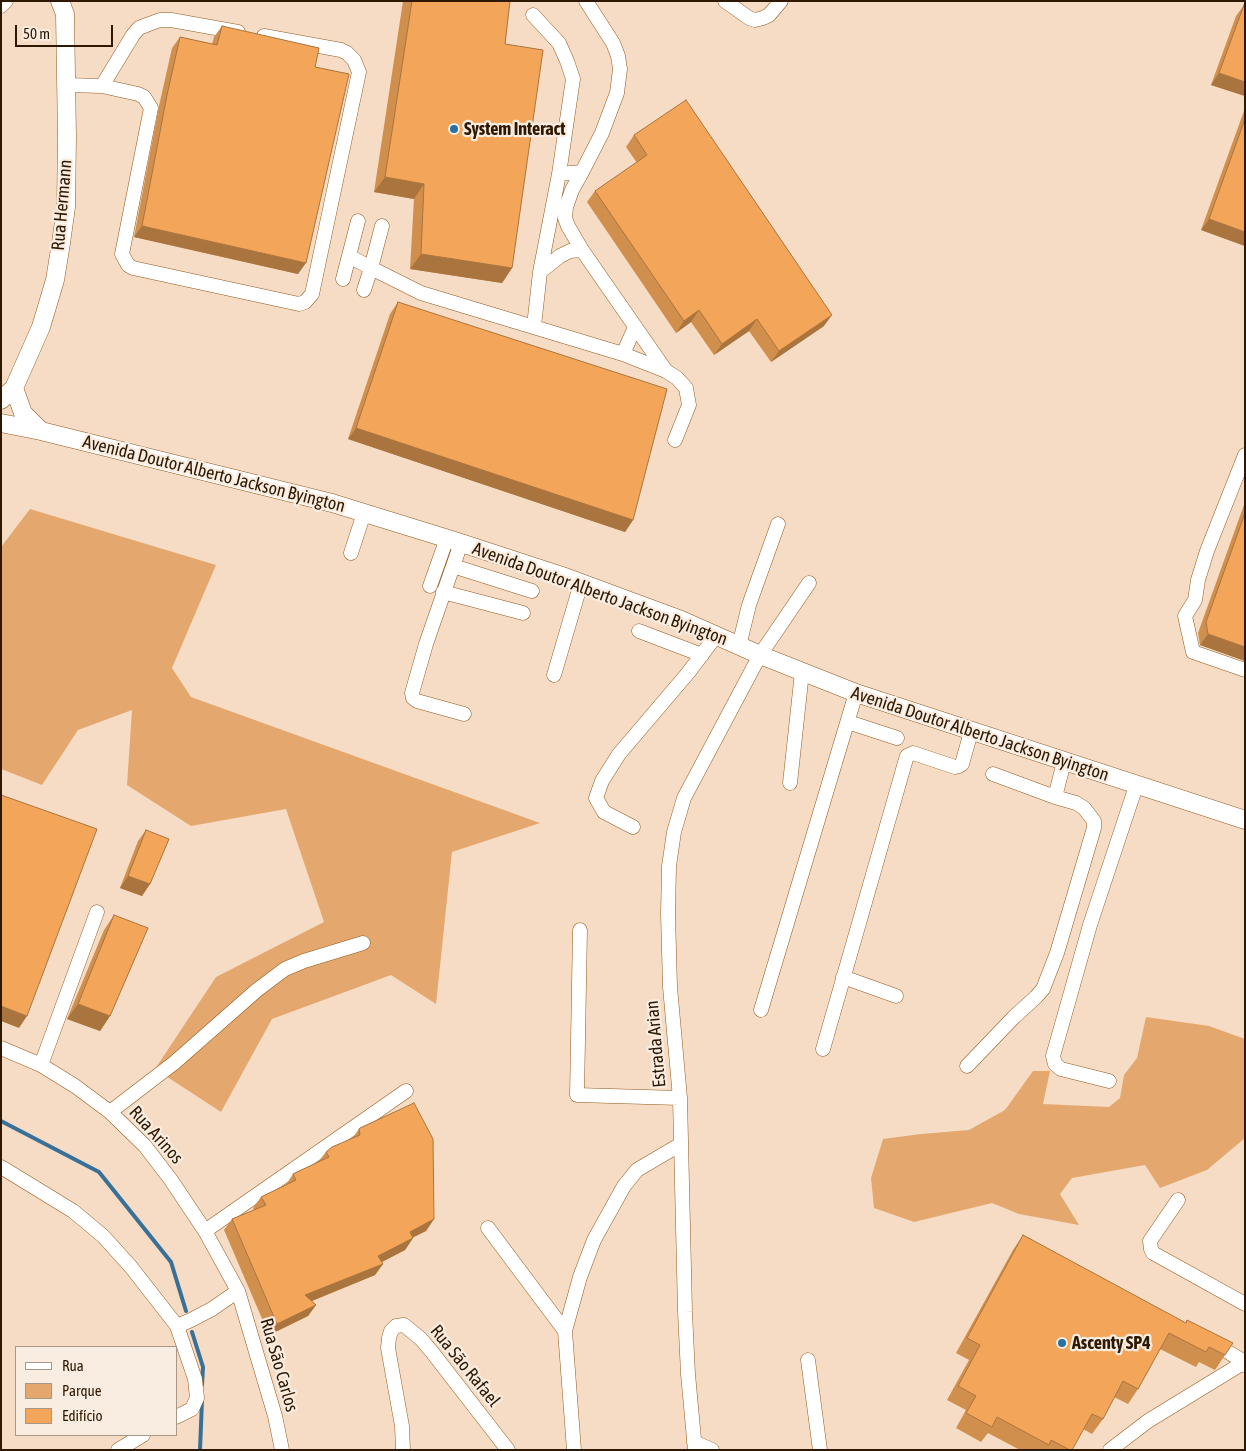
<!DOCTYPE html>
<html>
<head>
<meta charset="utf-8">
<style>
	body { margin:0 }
	#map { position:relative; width:1246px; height:1451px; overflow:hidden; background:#f6dcc5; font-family:"Asap Condensed",sans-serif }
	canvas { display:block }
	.frame { position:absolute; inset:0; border:2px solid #2e1801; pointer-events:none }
	.legend { position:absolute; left:15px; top:1346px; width:162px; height:90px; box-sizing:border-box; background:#f9ece0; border:1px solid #a89787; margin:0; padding:6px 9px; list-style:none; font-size:15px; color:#2e1801 }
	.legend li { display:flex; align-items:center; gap:10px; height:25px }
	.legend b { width:25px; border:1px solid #a89787 }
	.scale { position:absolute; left:15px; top:25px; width:98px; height:22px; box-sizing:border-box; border:2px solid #2e1801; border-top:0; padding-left:6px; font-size:15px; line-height:18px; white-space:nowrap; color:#2e1801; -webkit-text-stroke:4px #f9ece0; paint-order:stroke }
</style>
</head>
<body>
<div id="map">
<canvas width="1246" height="1451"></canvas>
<div class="frame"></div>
<ul class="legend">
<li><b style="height:6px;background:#fff"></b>Rua</li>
<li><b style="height:14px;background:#e4a86f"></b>Parque</li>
<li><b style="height:14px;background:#f3a659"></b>Edifício</li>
</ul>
<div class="scale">50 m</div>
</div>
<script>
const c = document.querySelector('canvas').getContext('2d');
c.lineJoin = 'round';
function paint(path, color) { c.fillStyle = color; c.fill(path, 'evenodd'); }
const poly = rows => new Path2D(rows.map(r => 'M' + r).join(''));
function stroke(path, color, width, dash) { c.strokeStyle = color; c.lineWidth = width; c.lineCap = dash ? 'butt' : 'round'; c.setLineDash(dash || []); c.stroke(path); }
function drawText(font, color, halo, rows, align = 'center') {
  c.font = font + ' "Asap Condensed",sans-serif'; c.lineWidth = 4.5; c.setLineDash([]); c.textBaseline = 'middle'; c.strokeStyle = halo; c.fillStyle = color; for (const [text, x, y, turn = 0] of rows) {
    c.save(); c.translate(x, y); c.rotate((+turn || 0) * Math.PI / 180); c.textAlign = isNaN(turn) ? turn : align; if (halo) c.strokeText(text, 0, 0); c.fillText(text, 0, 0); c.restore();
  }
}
const green = poly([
	[30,509,216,565,172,668,191,697,540,823,452,852,436,1004,391,975,272,1019,221,1112,155,1069,216,977,324,922,286,809,191,826,127,785,132,710,78,730,42,785,1,769,1,547],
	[1146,1017,1209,1026,1245,1039,1245,1138,1207,1170,1160,1188,1145,1165,1072,1178,1060,1194,1079,1225,1019,1214,992,1203,914,1222,874,1208,871,1178,883,1139,921,1134,969,1130,1005,1110,1033,1071,1050,1071,1043,1104,1109,1107,1120,1098,1124,1075,1137,1058]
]);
const stream = poly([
	[1,1121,99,1172,171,1262,186,1311],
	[192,1332,203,1367,202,1385],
	[200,1450,202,1400]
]);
const minor = poly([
	[725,1,749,18,755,20,763,18,769,15,781,1],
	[1,6,6,1],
	[533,15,559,43,567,61,573,79,559,174,540,272,534,326],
	[66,85,102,86,138,94,144,97,151,108,122,254,128,265,133,268,299,304,305,302,312,294,359,72,354,60,347,53,341,50,264,36],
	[102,86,133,35,139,28,149,24,160,20,171,20,238,32],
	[582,172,572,190,566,207,565,218,568,226,582,250,666,371],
	[559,174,582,172,602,133,617,93,620,69,618,56,613,43,586,1],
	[382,226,371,268,421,293,623,354,666,371,677,378,686,388,689,405,675,440],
	[349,256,371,268,364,290],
	[540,272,560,256,570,251,582,250],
	[343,279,358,221],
	[623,354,635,327],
	[1245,455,1207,551,1198,580,1195,600,1185,616,1193,652,1245,670],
	[461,543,426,644,412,693,413,698,417,701,464,714],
	[351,553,364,513],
	[453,566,532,591],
	[430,586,447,538],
	[443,592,523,613],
	[639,631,702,655],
	[739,646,749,605,778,524],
	[554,675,581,583],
	[848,722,897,738],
	[993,774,1055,797],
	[790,783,802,672],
	[633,827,604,812,596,798,602,781,619,754,688,673,716,636],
	[580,930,577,1095,680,1098],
	[843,977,896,996],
	[761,1010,856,693],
	[1,1048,41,1065,75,1086,110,1112,145,1146,171,1180,205,1231,238,1291,275,1416,282,1450],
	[823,1049,906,759,907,756,913,753,955,767,959,766,962,764,971,732],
	[41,1065,97,912],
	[967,1066,1014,1017,1036,997,1043,989,1057,953,1094,828,1094,821,1084,808,1076,803,1055,797,1064,762],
	[1109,1081,1061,1069,1055,1064,1053,1056,1090,925,1136,786],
	[110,1112,174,1063,257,990,285,969,304,961,363,943],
	[1,1167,73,1211,103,1236,131,1267,177,1326,195,1379,197,1398,192,1409,176,1417],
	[1178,1200,1150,1241,1151,1249,1153,1253,1245,1304],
	[488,1228,565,1331],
	[205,1231,406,1091],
	[177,1326,191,1320,212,1309,238,1291],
	[1211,1342,1245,1362],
	[808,1360,820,1450],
	[694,1442,712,1450],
	[118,1450,143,1435],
	[403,1450,402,1426,388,1348,389,1338,391,1331,396,1326,404,1325,421,1339,432,1352,508,1450],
	[574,1450,565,1331,580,1277,594,1240,624,1186,637,1170,681,1144],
	[695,1450,688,1374,685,1312,680,1098,670,987,668,914,669,866,674,832,684,798,760,655,809,583],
	[1110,1450,1148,1421,1238,1366,1245,1364]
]);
const major = poly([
	[14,388,23,413,41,431],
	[1,400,14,388,41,327,55,280,61,243,66,207,67,137,65,14,60,1],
	[1,423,41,431,332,503,455,541,562,576,681,620,760,655,856,693,1245,820]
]);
const wall = poly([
	[403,1,510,1,505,44,512,268,502,283,410,269,414,199,374,192],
	[1244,5,1245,96,1211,85,1236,16],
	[222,26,315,67,298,274,134,237,159,106,172,48,180,37,212,44,214,37],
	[1245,108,1245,246,1201,230],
	[634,135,824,326,771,362,749,331,714,355,691,322,676,333,587,202,595,191,637,163,626,147],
	[398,302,633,520,625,532,348,439,390,314],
	[1245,502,1245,661,1200,645,1198,633],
	[146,830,150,884,142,896,120,888,138,841],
	[114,915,110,1016,100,1031,67,1019,104,930],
	[359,1129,434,1219,426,1231,413,1237,413,1238,405,1250,382,1262,383,1264,375,1275,312,1301,316,1305,308,1316,269,1335,224,1230,232,1219,254,1210,253,1208,261,1197,286,1185,293,1174,318,1162,326,1152,352,1139],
	[1023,1235,1225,1355,1215,1370,1199,1362,1196,1367,1160,1349,1138,1389,1128,1404,1114,1397,1103,1419,1092,1434,1083,1429,1072,1450,1020,1450,988,1433,981,1442,956,1428,966,1410,947,1400,969,1360,956,1353,1013,1250]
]);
const shadedWall = poly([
	[1219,73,1245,82,1245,96,1211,85],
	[385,177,424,184,414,199,374,192],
	[1209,219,1245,232,1245,246,1201,230],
	[142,226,306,263,298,274,134,237],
	[421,254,512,268,502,283,410,269],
	[699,310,691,322,676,333,684,321],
	[832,315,824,326,771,362,779,351],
	[757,319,749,331,714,355,722,344],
	[356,428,633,520,625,532,348,439],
	[1208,634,1245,647,1245,661,1200,645],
	[128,876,150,884,142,896,120,888],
	[78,1004,110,1016,100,1031,67,1019],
	[1,1006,27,1016,19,1028,1,1021],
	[434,1219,426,1231,402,1243,410,1232],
	[413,1238,405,1250,370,1268,378,1256],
	[383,1264,375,1275,297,1307,305,1295],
	[316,1305,308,1316,269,1335,277,1324]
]);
const building = poly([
	[412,1,510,1,505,44,543,50,512,268,421,254,424,184,385,177,412,1],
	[1244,5,1245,5,1245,82,1219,73,1244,5],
	[222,26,319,48,315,67,349,74,306,263,142,226,167,95,180,37,217,45,222,26],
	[686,100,832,315,779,351,757,319,722,344,699,310,684,321,595,191,647,155,634,135,686,100],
	[1245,119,1245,232,1209,219,1245,119],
	[398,302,667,389,633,520,356,428,398,302],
	[1245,513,1245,647,1208,634,1206,622,1245,513],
	[1,795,97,829,27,1016,1,1006,1,795],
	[146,830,169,839,150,884,128,876,146,830],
	[114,915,148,928,110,1016,78,1004,114,915],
	[414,1103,433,1139,434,1219,410,1232,413,1238,378,1256,383,1264,305,1295,316,1305,277,1324,232,1219,266,1205,261,1197,296,1180,293,1174,297,1172,329,1157,326,1152,332,1147,360,1135,359,1129,360,1128,414,1103],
	[1023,1235,1186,1323,1187,1320,1233,1343,1225,1355,1209,1347,1206,1352,1169,1333,1138,1389,1123,1381,1103,1419,1092,1414,1072,1450,1070,1450,1051,1440,1049,1445,997,1417,992,1427,966,1413,976,1396,958,1386,980,1345,967,1338,1023,1235]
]);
const markers = [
	[454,129,5,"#2870a4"],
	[1062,1343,5,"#2870a4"]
];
const poiNames = [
	["System Interact",464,129],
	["Ascenty SP4",1072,1343]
];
const streetNames = [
	["Rua Hermann",62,205,-85],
	["Avenida Doutor Alberto Jackson Byington",214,474,14],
	["Avenida Doutor Alberto Jackson Byington",600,594,20],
	["Avenida Doutor Alberto Jackson Byington",980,734,18],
	["Estrada Arian",656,1044,-95],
	["Rua Arinos",156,1135,48],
	["Rua São Carlos",279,1365,74],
	["Rua São Rafael",465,1366,51]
];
paint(green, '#e4a86f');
stroke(stream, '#387098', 4);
stroke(minor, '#925a1d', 15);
stroke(major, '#925a1d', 19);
stroke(minor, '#fff', 14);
stroke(major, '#fff', 18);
paint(wall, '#d18f4d');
paint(shadedWall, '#aa743e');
paint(building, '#f3a659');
stroke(building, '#aa743e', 1);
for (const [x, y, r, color] of markers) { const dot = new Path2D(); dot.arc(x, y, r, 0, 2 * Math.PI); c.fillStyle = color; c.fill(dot); stroke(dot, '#f9ece0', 2); }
drawText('bold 18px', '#2e1801', '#f9ece0', poiNames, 'left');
drawText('18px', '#2e1801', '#f9ece0', streetNames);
</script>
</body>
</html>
